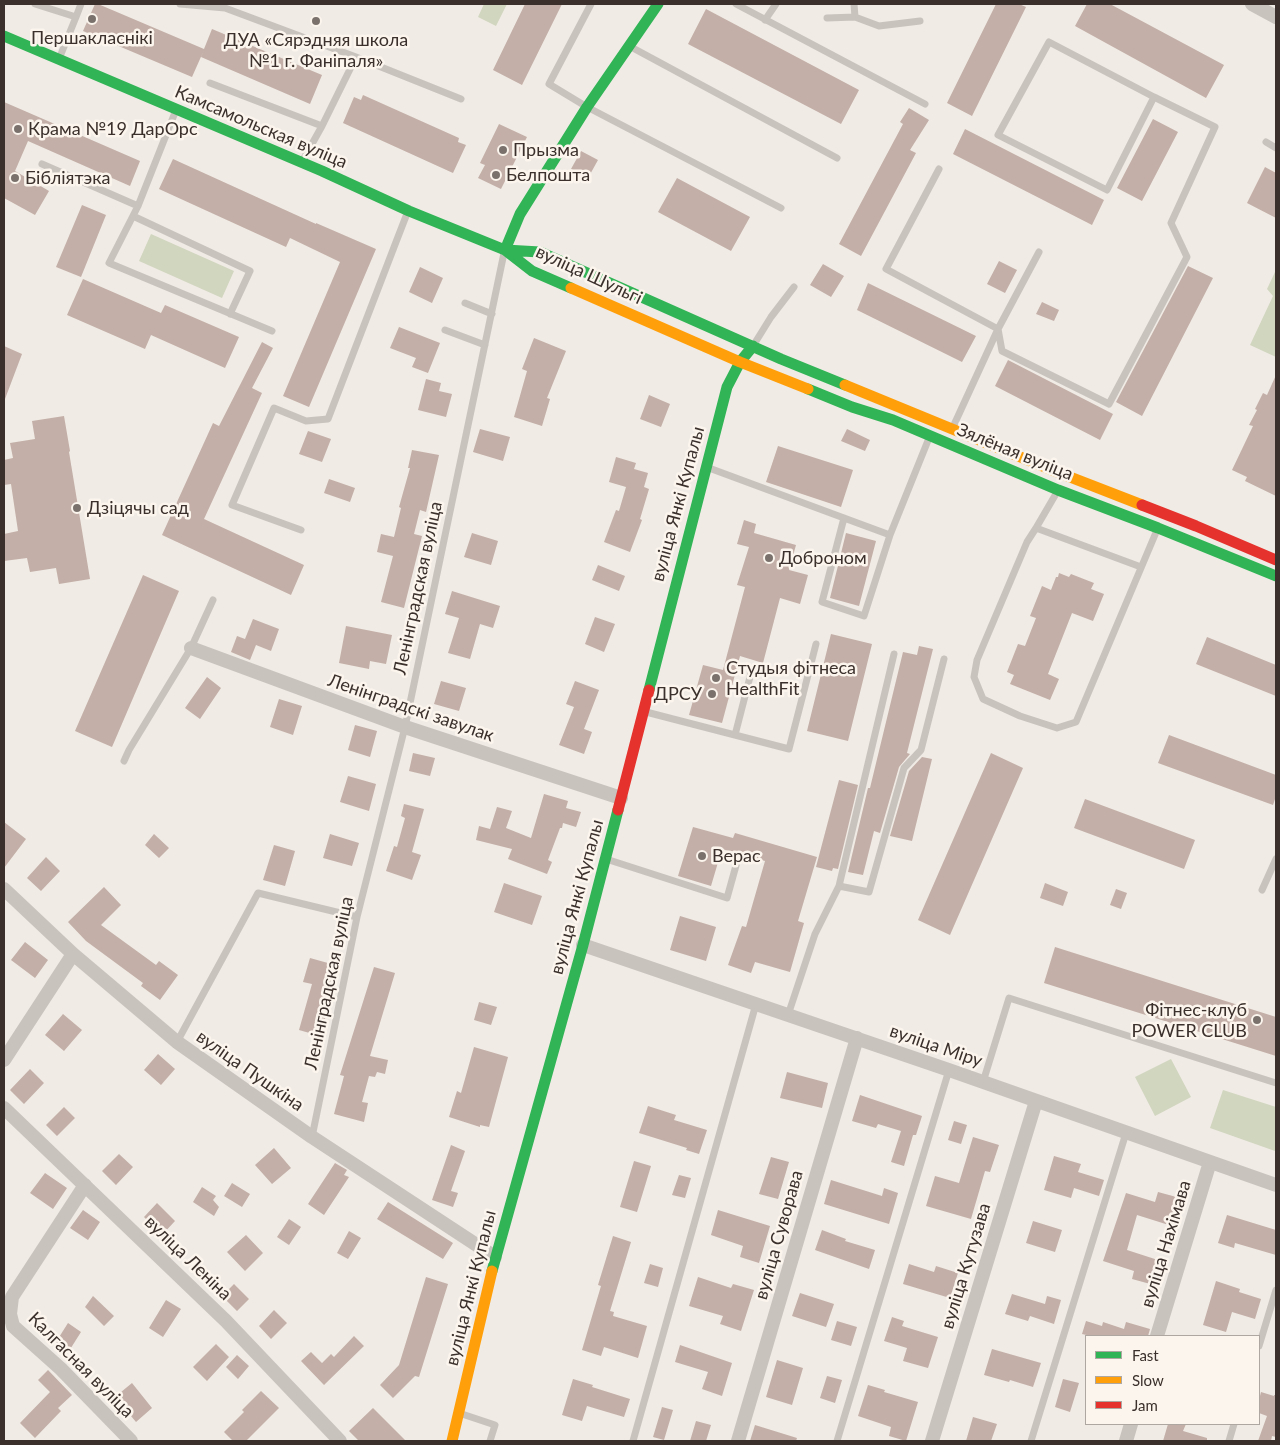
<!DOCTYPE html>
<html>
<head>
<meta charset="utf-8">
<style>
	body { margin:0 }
	#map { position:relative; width:1280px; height:1445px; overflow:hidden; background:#f0ebe5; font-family:Lato,sans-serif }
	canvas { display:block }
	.frame { position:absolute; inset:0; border:5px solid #3b302b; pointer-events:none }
	.legend { position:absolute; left:1085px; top:1335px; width:175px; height:90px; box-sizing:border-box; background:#fbf5ee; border:1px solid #aea6a0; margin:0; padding:6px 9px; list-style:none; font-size:15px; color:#3b302b }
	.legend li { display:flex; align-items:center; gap:10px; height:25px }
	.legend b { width:25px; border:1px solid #aea6a0 }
</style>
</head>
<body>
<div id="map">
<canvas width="1280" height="1445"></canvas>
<div class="frame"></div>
<ul class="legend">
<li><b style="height:6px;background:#30b455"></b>Fast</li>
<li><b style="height:6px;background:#ff9f0a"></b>Slow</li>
<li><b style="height:6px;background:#e5322d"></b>Jam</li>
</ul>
</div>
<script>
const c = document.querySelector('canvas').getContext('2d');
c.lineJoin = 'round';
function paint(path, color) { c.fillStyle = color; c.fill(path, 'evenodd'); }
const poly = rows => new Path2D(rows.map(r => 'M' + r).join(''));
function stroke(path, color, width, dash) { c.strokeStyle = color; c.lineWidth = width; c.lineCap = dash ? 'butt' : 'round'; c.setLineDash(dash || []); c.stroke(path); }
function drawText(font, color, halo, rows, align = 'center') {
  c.font = font + ' Lato,sans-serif'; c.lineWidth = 5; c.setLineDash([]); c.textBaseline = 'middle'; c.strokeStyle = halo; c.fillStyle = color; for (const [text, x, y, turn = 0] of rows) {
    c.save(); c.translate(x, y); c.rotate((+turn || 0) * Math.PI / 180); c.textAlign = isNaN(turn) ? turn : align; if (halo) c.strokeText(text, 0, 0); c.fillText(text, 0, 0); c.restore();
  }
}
const green = poly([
	[484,4,507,4,496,26,478,17],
	[151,234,234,271,222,298,139,261],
	[1275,272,1276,273,1276,357,1250,345,1273,296,1267,289],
	[1171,1059,1191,1097,1155,1116,1135,1077],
	[1223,1090,1276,1107,1275,1151,1210,1128]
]);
const building = poly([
	[95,4,98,4,204,49,212,29,322,75,310,104,201,57,204,50,192,77,83,31],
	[525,4,562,4,522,85,493,70],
	[996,4,1019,4,1026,7,972,116,947,103],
	[1087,4,1110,4,1224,65,1206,98,1075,26],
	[706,9,859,90,841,124,688,44],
	[363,95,459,138,458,142,466,145,453,173,343,123,354,97,361,100],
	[4,102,140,161,130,186,28,141,15,171,49,191,35,215,4,198],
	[909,108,929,120,910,150,916,153,861,256,839,244,903,124,900,122],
	[1153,119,1178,132,1142,201,1117,188],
	[499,124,527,137,501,189,478,178,485,165,480,163],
	[965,129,1104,200,1092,225,953,154],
	[581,151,598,160,588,178,571,169],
	[173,159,316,224,316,223,376,249,309,407,283,396,340,262,290,238,286,247,159,189],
	[1265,167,1276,173,1276,218,1247,203],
	[677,178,750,217,731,251,658,212],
	[82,205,106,215,81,277,56,267],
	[999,261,1017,270,1005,293,987,284],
	[823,264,844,276,831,297,810,285],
	[1188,266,1213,278,1142,416,1116,402],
	[420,267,443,278,432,303,409,292],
	[83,279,161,313,165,305,239,337,225,368,151,335,145,349,67,315],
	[868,283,976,336,962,362,857,310],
	[1042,302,1059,310,1054,321,1036,314],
	[399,327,440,343,428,373,412,367,416,358,390,348],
	[534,338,566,351,547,398,550,399,542,426,514,417,527,371,522,369],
	[262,342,273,348,252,388,262,393,204,519,304,565,291,595,162,535,213,423,219,426],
	[4,346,22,354,5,399,4,399],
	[1008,360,1113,414,1100,440,995,386],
	[1276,375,1276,496,1245,481,1247,477,1232,470,1253,426,1249,425,1257,410,1255,409,1263,393,1267,395],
	[426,379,441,383,439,391,452,394,446,417,418,410],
	[649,395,670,404,661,427,640,419],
	[64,416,70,451,69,452,90,579,59,584,56,568,30,572,27,558,4,561,4,534,18,531,11,484,4,485,4,460,13,458,10,443,35,439,32,421],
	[480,429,510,437,503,461,473,452],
	[847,429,870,440,865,451,841,441],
	[308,431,331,439,322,462,299,454],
	[778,446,853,470,841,507,766,482],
	[412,450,439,455,426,512,420,510,414,534,422,536,404,608,381,602,393,556,377,552,381,534,394,537,401,508,399,507,410,468,408,468],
	[616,457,636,463,634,469,648,473,644,487,649,489,640,519,642,520,630,552,604,542,616,510,619,511,626,487,609,482],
	[329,479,355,488,350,502,324,493],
	[744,520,756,524,754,533,796,545,789,570,808,575,800,604,780,598,763,663,740,656,722,723,689,715,703,665,723,670,745,587,737,585,749,547,737,544],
	[472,533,498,541,491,565,464,557],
	[846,533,876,541,859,606,830,598],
	[598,565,625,576,619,591,592,580],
	[1059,573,1069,577,1071,574,1094,583,1091,589,1104,594,1093,621,1072,613,1048,674,1059,679,1050,700,1010,684,1014,675,1007,672,1018,644,1025,646,1036,618,1030,616,1042,586,1051,590,1056,577,1058,577],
	[143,575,179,591,112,747,75,731],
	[452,591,500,606,493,628,480,624,470,659,448,653,459,618,445,614],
	[595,617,615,624,604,652,585,644],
	[253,619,279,629,271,651,256,645,250,660,231,652,237,636,245,639],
	[346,626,392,635,386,664,370,661,369,669,339,663],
	[831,634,872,644,848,741,807,731],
	[1207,637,1276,665,1276,696,1196,664],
	[919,646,933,649,907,753,910,754,899,767,880,833,874,831,863,875,848,872,868,788,870,788,903,652,917,655],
	[207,677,221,688,200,719,185,708],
	[441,681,466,688,459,711,434,704],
	[575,681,599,690,584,729,592,732,584,754,559,745,574,707,566,704],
	[279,699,302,706,293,735,270,727],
	[355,725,377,731,370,757,348,750],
	[1169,735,1276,775,1276,796,1273,805,1158,763],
	[413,753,435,758,430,776,409,771],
	[991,753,1023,768,950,935,918,920],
	[922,757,932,759,912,841,890,836,909,771],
	[348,776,376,784,369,811,340,802],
	[839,780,858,785,838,869,833,868,832,871,816,867],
	[544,794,568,801,566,808,581,812,576,827,563,823,562,828,560,828,548,860,552,862,547,874,508,859,512,849,476,840,479,826,490,829,497,807,512,811,506,828,531,838],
	[1085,799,1195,840,1184,869,1074,828],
	[404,804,424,809,412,852,421,855,412,880,386,871,394,846,397,847,405,818,401,816],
	[4,822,26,839,4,868],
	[693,827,733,838,735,833,817,857,798,921,804,923,790,972,755,962,751,973,728,965,742,926,746,927,765,861,722,849,711,886,678,876],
	[154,834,169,848,159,858,145,845],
	[330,834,359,843,352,866,323,858],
	[274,845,295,851,285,886,263,880],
	[46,857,60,871,41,891,27,878],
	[504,883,542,896,532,925,494,912],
	[1045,883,1068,892,1063,906,1040,898],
	[104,887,121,905,101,925,156,965,159,961,178,975,160,1000,141,986,143,983,86,941,68,922],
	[1116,889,1127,893,1121,909,1110,905],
	[680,916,716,927,706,961,670,950],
	[25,942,48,960,35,978,11,960],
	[1055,947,1276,1017,1276,1056,1044,983],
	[310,958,335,965,323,1007,328,1009,320,1036,299,1030,312,984,303,982],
	[374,967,395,973,370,1056,388,1060,385,1074,377,1072,375,1077,369,1076,362,1102,368,1103,364,1122,334,1114,344,1076,340,1075],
	[479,1002,497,1007,491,1025,474,1020],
	[63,1014,82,1030,64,1051,45,1035],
	[474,1047,508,1057,489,1127,480,1125,480,1127,449,1117,457,1091,461,1093],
	[158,1054,175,1069,161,1085,144,1070],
	[30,1069,44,1083,24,1104,10,1090],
	[787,1072,828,1083,822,1108,780,1098],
	[860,1095,922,1116,916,1135,913,1135,904,1166,891,1162,901,1131,878,1124,876,1128,852,1121],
	[648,1106,676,1115,674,1120,707,1130,699,1154,686,1150,687,1148,639,1133],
	[64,1107,75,1118,57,1136,46,1125],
	[954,1121,967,1125,961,1144,948,1140],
	[973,1137,999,1145,990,1172,985,1171,971,1219,926,1206,935,1176,959,1183],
	[451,1145,465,1151,451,1191,458,1193,453,1207,432,1200],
	[274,1148,291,1168,272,1184,255,1165],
	[119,1154,133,1167,116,1185,102,1171],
	[1054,1156,1081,1164,1078,1172,1104,1180,1099,1196,1074,1188,1071,1198,1044,1190],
	[771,1157,789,1162,778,1199,759,1194],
	[634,1161,651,1166,637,1212,620,1207],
	[335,1163,347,1170,344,1175,349,1177,324,1215,308,1204],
	[45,1173,67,1188,53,1209,30,1193],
	[679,1175,691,1178,685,1198,672,1195],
	[831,1180,882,1196,884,1188,898,1193,889,1224,824,1204],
	[232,1183,250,1194,242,1207,224,1196],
	[202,1187,216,1196,213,1200,219,1207,214,1216,193,1202],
	[1158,1192,1180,1198,1172,1226,1137,1215,1127,1250,1161,1261,1154,1285,1132,1279,1134,1271,1103,1261,1126,1193,1155,1202],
	[388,1202,453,1243,443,1259,377,1219],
	[157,1203,175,1221,162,1235,144,1217],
	[83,1210,100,1222,88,1240,70,1228],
	[718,1210,770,1226,759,1263,740,1257,743,1246,711,1235],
	[1227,1215,1276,1230,1276,1255,1235,1243,1234,1248,1218,1243],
	[289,1219,301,1227,289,1245,277,1237],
	[1033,1221,1062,1230,1055,1252,1026,1243],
	[822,1230,846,1239,845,1241,875,1250,869,1269,815,1250],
	[349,1231,361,1238,348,1259,337,1253],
	[246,1235,263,1253,245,1271,227,1252],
	[613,1236,631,1242,610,1311,614,1312,613,1316,647,1326,638,1358,604,1347,601,1356,582,1350,601,1286,598,1285],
	[650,1264,663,1268,658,1287,644,1283],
	[909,1264,934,1272,936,1266,958,1273,950,1298,903,1284],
	[426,1277,448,1284,419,1377,415,1376,393,1398,380,1385,399,1365],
	[698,1277,731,1288,733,1284,754,1290,741,1331,720,1324,723,1316,689,1306],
	[1216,1281,1240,1289,1239,1292,1261,1299,1255,1319,1232,1312,1226,1332,1203,1325],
	[234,1284,249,1299,237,1311,222,1296],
	[800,1293,834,1304,826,1327,792,1316],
	[1012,1294,1045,1304,1047,1296,1061,1300,1054,1324,1030,1316,1028,1321,1005,1314],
	[93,1296,114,1316,104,1326,85,1307],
	[166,1300,181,1309,163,1337,149,1328],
	[274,1310,287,1323,271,1339,259,1326],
	[892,1317,904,1321,902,1326,938,1337,928,1368,903,1361,907,1348,884,1341],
	[837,1321,857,1327,851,1346,831,1340],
	[1086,1321,1102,1326,1103,1322,1124,1329,1126,1322,1150,1329,1148,1336,1091,1336,1082,1334],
	[68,1323,81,1332,69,1351,56,1342],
	[354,1336,364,1346,324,1385,301,1361,311,1352,322,1363,331,1354,334,1357],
	[216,1344,229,1357,207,1381,193,1367],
	[680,1345,732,1363,722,1396,702,1389,708,1372,675,1362],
	[992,1349,1041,1363,1033,1387,1010,1380,1009,1382,984,1375],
	[237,1355,249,1366,238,1379,226,1367],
	[777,1360,803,1368,792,1405,766,1397],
	[48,1370,72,1395,58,1408,61,1411,35,1438,20,1423,50,1392,38,1380],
	[827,1376,842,1380,835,1403,820,1398],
	[573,1379,593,1385,592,1387,630,1399,624,1417,587,1406,582,1421,562,1415],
	[1063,1379,1079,1383,1070,1412,1055,1407],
	[132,1383,152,1408,136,1422,115,1397],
	[868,1385,885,1390,884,1392,918,1402,906,1441,889,1436,891,1427,858,1416],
	[261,1391,279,1408,246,1441,233,1441,224,1432,244,1412,242,1410],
	[1261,1392,1274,1396,1274,1395,1276,1395,1276,1437,1272,1436,1271,1441,1258,1441,1267,1416,1259,1413,1259,1400],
	[662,1407,673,1410,664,1440,653,1437],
	[373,1408,406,1441,359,1441,349,1431],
	[973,1417,997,1424,991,1441,966,1441],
	[696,1421,711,1425,706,1441,690,1441],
	[1168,1424,1186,1424,1183,1431,1207,1438,1207,1441,1163,1441],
	[755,1425,797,1438,796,1441,750,1441]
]);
const lane = poly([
	[35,4,76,17,59,59],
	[180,4,225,8,356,57],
	[591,4,549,84,587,107,781,208],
	[736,4,925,104],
	[854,4,855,17],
	[76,17,81,4],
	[827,18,855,17,879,26,920,21],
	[765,20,776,4],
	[631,47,837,158],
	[210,83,322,126],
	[1266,142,1276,148],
	[303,160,322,126,356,57,461,99],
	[42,164,138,206,176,110],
	[939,169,886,269,998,329,1039,252],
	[138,206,109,263,272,331],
	[133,216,250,271,230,314],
	[465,303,492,314],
	[445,330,485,345],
	[753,346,771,317,794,287],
	[953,427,998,329,1002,351,1109,404,1187,257,1171,223,1215,127,1154,97,1049,42,998,135,1107,190,1154,97],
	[709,468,844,518,890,535,864,616,822,602,844,518],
	[1036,528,1057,492],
	[301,530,232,505,274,408,306,421,328,419,396,242,408,211],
	[890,535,929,438],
	[1141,567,1036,528,1027,542,977,660,974,677,983,699,1020,716,1057,728,1076,722,1157,530],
	[646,712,789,749,816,644],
	[735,735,751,673],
	[124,761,129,750,191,648,213,600],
	[606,859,727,898,737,862],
	[839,886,894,654],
	[1262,890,1276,859],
	[788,1015,815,934,839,886,869,892,904,768,921,750,944,659],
	[177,1042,258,893,357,917],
	[983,1082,1009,998,1276,1083],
	[312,1137,357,917,405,727,504,253],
	[1259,1346,1276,1290],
	[459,1413,495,1425,490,1441],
	[633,1441,756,1004],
	[837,1441,949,1070],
	[1031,1441,1126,1133],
	[1229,1441,1234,1424]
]);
const street = poly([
	[1252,4,1276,17],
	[191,648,405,727,621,798],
	[4,889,73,954,177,1042,312,1137,495,1257],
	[583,945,949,1070,1276,1185],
	[4,1060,73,954],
	[4,1108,226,1321,340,1441],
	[85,1185,12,1297,10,1314,13,1326,61,1369,131,1441],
	[1157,1336,1210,1162],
	[738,1441,857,1038],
	[932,1441,1036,1101],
	[1126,1441,1131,1424]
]);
const fast = poly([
	[4,36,322,171,409,211,505,250,532,271,571,288],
	[505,250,540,252,781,359,845,385],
	[505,250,520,214,587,107,658,4],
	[808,389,852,407,893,420,1058,490,1158,528,1276,576],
	[649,690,727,387,740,362,753,346],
	[492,1271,583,945,618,810]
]);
const slow = poly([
	[571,288,740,362,808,389],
	[845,385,1052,470,1142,505],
	[452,1441,492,1271]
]);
const jam = poly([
	[1142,505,1196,526,1276,560],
	[618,810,649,690]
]);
const markers = [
	[92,19,5,"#7a716c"],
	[316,21,5,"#7a716c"],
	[18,129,5,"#7a716c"],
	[503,150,5,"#7a716c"],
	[496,175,5,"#7a716c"],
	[15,178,5,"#7a716c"],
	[77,508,5,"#7a716c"],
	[769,558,5,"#7a716c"],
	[716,678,5,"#7a716c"],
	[712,694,5,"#7a716c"],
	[702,856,5,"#7a716c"],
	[1257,1020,5,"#7a716c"]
];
const poiNames = [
	["Першакласнікі",92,38,"center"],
	["ДУА «Сярэдняя школа",316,40,"center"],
	["№1 г. Фаніпаля»",316,61,"center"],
	["Крама №19 ДарОрс",28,129],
	["Прызма",513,150],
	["Белпошта",506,175],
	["Бібліятэка",25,178],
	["Дзіцячы сад",87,508],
	["Доброном",779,558],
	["Студыя фітнеса",726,668],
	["HealthFit",726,689],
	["ДРСУ",702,694,"right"],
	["Верас",712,856],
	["Фітнес-клуб",1247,1010,"right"],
	["POWER CLUB",1247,1031,"right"]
];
const streetNames = [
	["Камсамольская вуліца",261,127,23],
	["вуліца Шульгі",589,275,25],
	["Зялёная вуліца",1015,452,22],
	["вуліца Янкі Купалы",678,504,-75],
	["Ленінградская вуліца",418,588,-78],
	["Ленінградскі завулак",411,708,19],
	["вуліца Янкі Купалы",577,897,-75],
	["Ленінградская вуліца",329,983,-78],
	["вуліца Міру",936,1046,19],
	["вуліца Пушкіна",250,1071,35],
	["вуліца Суворава",779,1235,-74],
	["вуліца Нахімава",1166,1244,-73],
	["вуліца Леніна",188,1258,44],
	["вуліца Кутузава",966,1266,-73],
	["вуліца Янкі Купалы",471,1288,-76],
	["Калгасная вуліца",81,1365,45]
];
paint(green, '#d1d6bf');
paint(building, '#c3afa7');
stroke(lane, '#c9c3be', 7);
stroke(street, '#c9c3be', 14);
stroke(fast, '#30b455', 11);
stroke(slow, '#ff9f0a', 11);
stroke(jam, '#e5322d', 11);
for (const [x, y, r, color] of markers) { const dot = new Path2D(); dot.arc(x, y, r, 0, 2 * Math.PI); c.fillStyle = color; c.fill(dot); stroke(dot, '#fbf5ee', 2); }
drawText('18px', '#3b302b', '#fbf5ee', poiNames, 'left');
drawText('18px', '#3b302b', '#fbf5ee', streetNames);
</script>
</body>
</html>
